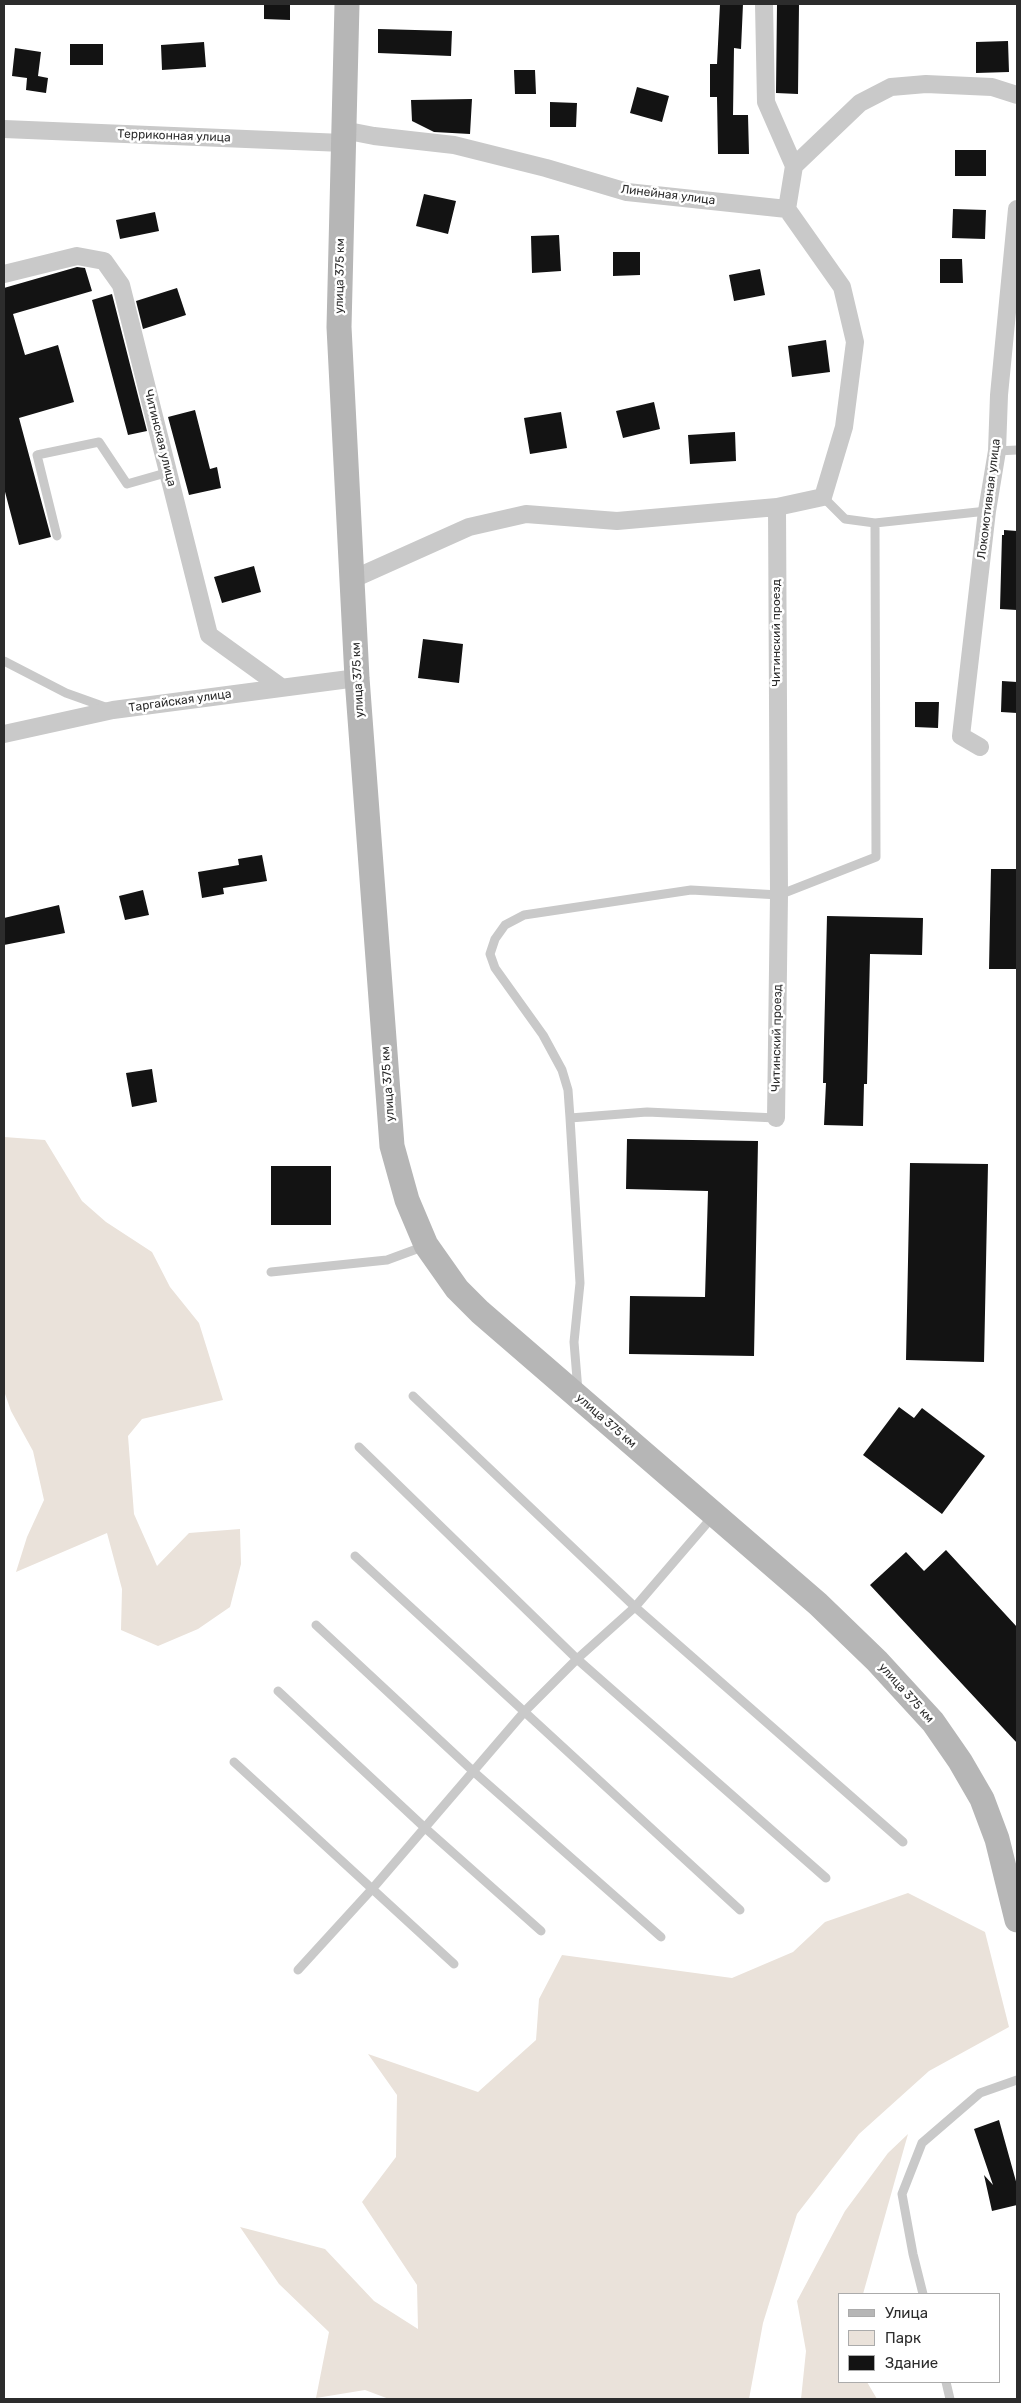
<!DOCTYPE html>
<html>
<head>
<meta charset="utf-8">
<style>
	body { margin:0 }
	#map { position:relative; width:1021px; height:2403px; overflow:hidden; background:#fff; font-family:Rubik,sans-serif }
	canvas { display:block }
	.frame { position:absolute; inset:0; border:5px solid #2c2c2c; pointer-events:none }
	.legend { position:absolute; left:838px; top:2293px; width:162px; height:90px; box-sizing:border-box; background:#fff; border:1px solid #ababab; margin:0; padding:6px 9px; list-style:none; font-size:15px; color:#2c2c2c }
	.legend li { display:flex; align-items:center; gap:10px; height:25px }
	.legend b { width:25px; border:1px solid #ababab }
</style>
</head>
<body>
<div id="map">
<canvas width="1021" height="2403"></canvas>
<div class="frame"></div>
<ul class="legend">
<li><b style="height:6px;background:#b6b6b6"></b>Улица</li>
<li><b style="height:14px;background:#eae2da"></b>Парк</li>
<li><b style="height:14px;background:#131313"></b>Здание</li>
</ul>
</div>
<script>
const c = document.querySelector('canvas').getContext('2d');
c.lineJoin = 'round';
function paint(path, color) { c.fillStyle = color; c.fill(path, 'evenodd'); }
const poly = rows => new Path2D(rows.map(r => 'M' + r).join(''));
function stroke(path, color, width, dash) { c.strokeStyle = color; c.lineWidth = width; c.lineCap = dash ? 'butt' : 'round'; c.setLineDash(dash || []); c.stroke(path); }
function drawText(font, color, halo, rows, align = 'center') {
  c.font = font + ' Rubik,sans-serif'; c.lineWidth = 5; c.setLineDash([]); c.textBaseline = 'middle'; c.strokeStyle = halo; c.fillStyle = color; for (const [text, x, y, turn = 0] of rows) {
    c.save(); c.translate(x, y); c.rotate((+turn || 0) * Math.PI / 180); c.textAlign = isNaN(turn) ? turn : align; if (halo) c.strokeText(text, 0, 0); c.fillText(text, 0, 0); c.restore();
  }
}
const green = poly([
	[4,1137,45,1140,82,1201,106,1222,152,1252,170,1287,199,1323,223,1400,142,1419,128,1436,134,1514,157,1566,189,1533,240,1529,241,1564,230,1607,198,1629,158,1646,121,1630,122,1589,107,1533,16,1572,27,1537,44,1500,33,1451,11,1411,4,1391],
	[908,1893,985,1932,1009,2027,929,2071,859,2134,797,2214,763,2323,749,2399,389,2399,365,2390,316,2398,329,2332,279,2284,240,2227,325,2249,374,2301,418,2329,417,2285,362,2202,396,2157,397,2095,368,2054,478,2092,536,2040,539,1999,562,1955,732,1978,793,1952,825,1922],
	[908,2134,863,2294,840,2294,840,2382,867,2382,877,2399,801,2399,806,2351,797,2301,845,2211,888,2153]
]);
const building = poly([
	[264,4,290,4,290,20,264,19],
	[720,4,743,4,741,49,734,48,733,115,748,115,749,154,718,154,717,97,710,97,710,64,717,64],
	[777,4,799,4,798,94,776,93],
	[378,29,452,31,451,56,378,53],
	[1008,41,1009,72,976,73,976,42],
	[204,42,206,67,162,70,161,45],
	[70,44,103,44,103,65,70,65],
	[15,48,41,52,38,76,48,78,46,93,26,90,27,78,12,76],
	[514,70,535,70,536,94,515,94],
	[637,87,669,96,662,122,630,113],
	[472,99,470,134,434,132,412,121,411,100],
	[550,102,577,103,576,127,550,127],
	[955,150,986,150,986,176,955,176],
	[424,194,456,201,448,234,416,226],
	[953,209,986,210,985,239,952,238],
	[155,212,159,231,120,239,116,220],
	[559,235,561,271,532,273,531,236],
	[613,252,640,252,640,275,613,276],
	[940,259,962,259,963,283,940,283],
	[77,267,85,268,92,291,13,314,25,355,58,345,74,402,19,418,51,537,19,545,4,488,4,288],
	[760,269,765,295,734,301,729,275],
	[177,288,186,315,143,329,136,301],
	[112,294,147,431,128,435,92,300],
	[826,340,830,372,792,377,788,346],
	[654,402,660,429,623,438,616,411],
	[195,410,210,469,217,467,221,488,189,495,168,417],
	[561,412,567,448,530,454,524,418],
	[735,432,736,461,690,464,688,435],
	[1004,530,1017,531,1017,610,1000,609,1002,535,1004,535],
	[254,566,261,592,222,603,214,577],
	[423,639,463,644,459,683,418,678],
	[1002,681,1017,682,1017,713,1001,712],
	[915,702,939,702,938,728,915,727],
	[262,855,267,881,223,888,224,894,202,898,198,872,239,865,238,859],
	[991,869,1017,869,1017,969,989,969],
	[143,890,149,915,125,920,119,896],
	[59,905,65,933,4,945,4,918],
	[827,916,923,918,922,955,870,954,867,1084,864,1084,863,1126,824,1125,826,1083,823,1083],
	[152,1069,157,1102,132,1107,126,1073],
	[627,1139,758,1141,754,1356,629,1354,630,1296,705,1297,708,1191,626,1189],
	[910,1163,988,1164,984,1362,906,1360],
	[271,1166,331,1166,331,1225,271,1225],
	[899,1407,914,1418,922,1408,985,1456,942,1514,863,1455],
	[946,1550,1017,1627,1017,1743,870,1585,906,1552,924,1571],
	[999,2120,1017,2185,1017,2205,992,2211,984,2175,993,2185,974,2129]
]);
const lane = poly([
	[997,451,1017,450],
	[823,497,845,519,875,523,987,511],
	[57,536,37,455,99,442,127,484,169,472],
	[4,661,66,693,108,708],
	[570,1118,568,1090,562,1070,543,1035,495,968,490,954,495,939,505,925,524,915,691,890,779,895,876,857,875,523],
	[271,1272,387,1260,425,1246],
	[578,1391,574,1342,580,1283,570,1118,647,1112,776,1118],
	[413,1396,635,1607,903,1842],
	[359,1447,577,1659,826,1878],
	[355,1556,740,1910],
	[316,1625,474,1772,661,1937],
	[278,1691,424,1827,541,1931],
	[234,1762,454,1964],
	[298,1970,373,1888,525,1711,577,1659,635,1607,714,1515],
	[923,2294,913,2254,902,2194,922,2143,980,2093,1017,2080],
	[946,2382,950,2399]
]);
const street = poly([
	[4,129,343,143],
	[343,130,374,136,454,145,546,168,627,192,787,209,794,166,766,102,764,4],
	[794,166,860,103,891,87,926,84,992,87,1017,95],
	[4,274,77,256,104,261,121,285,209,635,281,687],
	[353,579,469,527,526,514,617,521,777,507],
	[4,734,113,710,357,678],
	[980,747,961,736,987,511,997,451,999,395,1017,209],
	[776,1118,779,895,777,507,823,497,844,427,855,342,842,287,787,209]
]);
const secondary = poly([
	[347,4,339,327,357,678,392,1146,407,1200,426,1245,457,1289,480,1312,818,1604,877,1661,933,1722,960,1761,982,1799,997,1839,1017,1920]
]);
const streetNames = [
	["Терриконная улица",174,136,2],
	["Линейная улица",668,195,7],
	["улица 375 км",340,276,-89],
	["Читинская улица",160,438,76],
	["Локомотивная улица",989,499,-83],
	["Читинский проезд",777,633,-90],
	["улица 375 км",358,680,-93],
	["Таргайская улица",180,701,-8],
	["Читинский проезд",777,1038,-89],
	["улица 375 км",388,1084,-94],
	["улица 375 км",606,1421,41],
	["улица 375 км",906,1693,48]
];
paint(green, '#eae2da');
paint(building, '#131313');
stroke(lane, '#c9c9c9', 9);
stroke(street, '#c9c9c9', 18);
stroke(secondary, '#b6b6b6', 25);
drawText('12px', '#2c2c2c', '#fff', streetNames);
</script>
</body>
</html>
